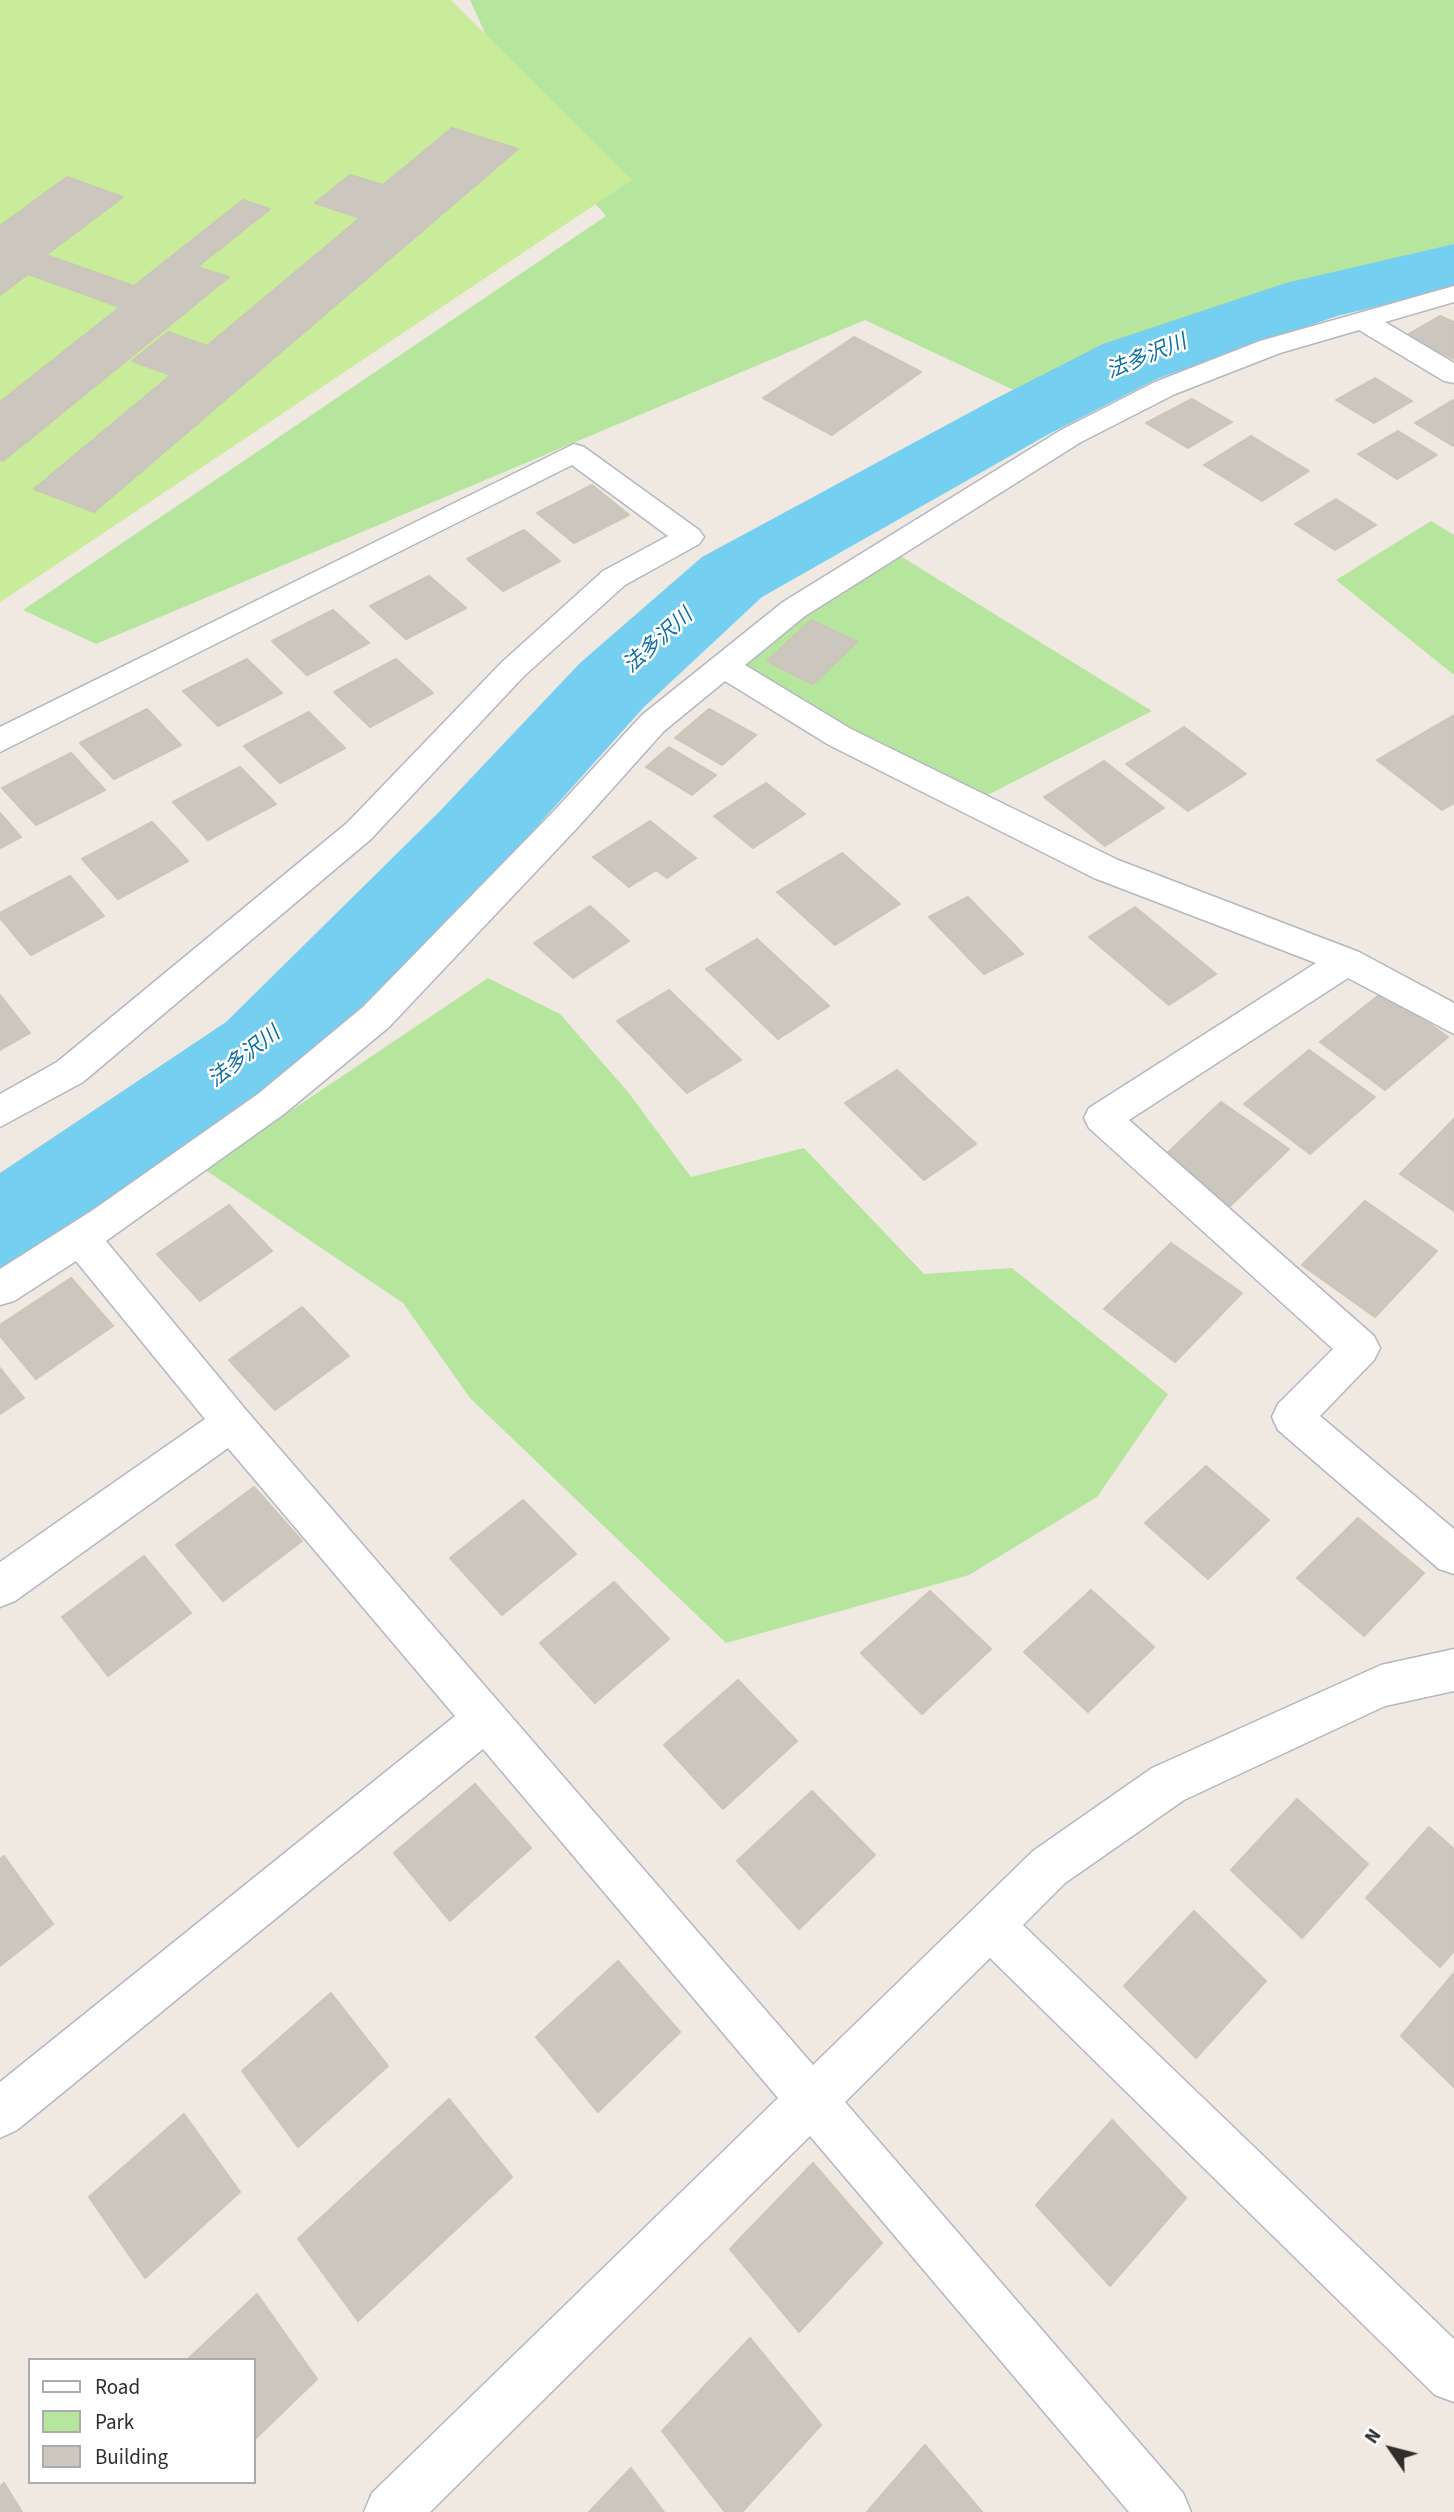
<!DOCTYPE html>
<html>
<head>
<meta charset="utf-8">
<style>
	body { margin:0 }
	#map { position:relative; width:1454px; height:2512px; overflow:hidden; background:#efe9e1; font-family:"Source Sans 3",sans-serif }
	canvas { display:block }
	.legend { position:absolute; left:28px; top:2358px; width:228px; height:126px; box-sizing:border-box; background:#fff; border:2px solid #ababab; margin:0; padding:9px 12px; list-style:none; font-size:21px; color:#2e2e2e }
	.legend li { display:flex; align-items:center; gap:14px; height:35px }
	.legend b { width:35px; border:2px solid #ababab }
	.north { position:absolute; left:1356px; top:2414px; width:70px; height:70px; -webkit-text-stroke:5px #fff; paint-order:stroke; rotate:305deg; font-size:19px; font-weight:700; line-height:28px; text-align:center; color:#2e2e2e }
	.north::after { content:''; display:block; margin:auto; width:24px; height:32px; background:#2e2e2e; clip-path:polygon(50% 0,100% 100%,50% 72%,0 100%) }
</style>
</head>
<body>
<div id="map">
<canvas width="1454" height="2512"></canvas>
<ul class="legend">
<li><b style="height:9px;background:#fff"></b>Road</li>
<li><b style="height:19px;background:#b6e59e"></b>Park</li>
<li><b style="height:19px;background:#cbc7bf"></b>Building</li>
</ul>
<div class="north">N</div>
</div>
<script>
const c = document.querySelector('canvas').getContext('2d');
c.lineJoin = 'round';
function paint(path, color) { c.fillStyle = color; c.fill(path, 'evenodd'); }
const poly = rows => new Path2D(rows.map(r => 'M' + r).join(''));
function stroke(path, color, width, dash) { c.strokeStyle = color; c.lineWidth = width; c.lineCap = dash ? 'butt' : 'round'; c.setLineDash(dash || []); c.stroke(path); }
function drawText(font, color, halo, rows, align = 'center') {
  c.font = font + ' "Source Sans 3","Noto Sans JP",sans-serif'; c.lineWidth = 5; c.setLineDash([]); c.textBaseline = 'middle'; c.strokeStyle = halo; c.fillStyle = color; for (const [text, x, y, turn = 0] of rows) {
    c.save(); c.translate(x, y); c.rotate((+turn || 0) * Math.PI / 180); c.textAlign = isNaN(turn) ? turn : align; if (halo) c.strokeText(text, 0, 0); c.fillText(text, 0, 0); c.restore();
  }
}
const green = poly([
	[470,0,1454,0,1454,293,1318,313,1275,305,1151,335,1022,394,865,320,96,644,23,610,606,216,547,148,495,55],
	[1431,521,1454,535,1454,675,1336,580],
	[889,549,1152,711,972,803,723,665],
	[488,978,560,1014,628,1092,691,1177,804,1148,924,1274,1012,1268,1168,1394,1097,1497,969,1575,726,1643,470,1398,403,1303,204,1169]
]);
const pitch = poly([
	[0,0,451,0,632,180,0,602]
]);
const river = poly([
	[1454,244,1454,288,1337,316,1159,378,1047,435,762,597,644,707,507,860,298,1078,39,1263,0,1276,0,1173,226,1022,439,812,580,663,702,557,991,401,1103,344,1286,283,1454,244]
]);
const building = poly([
	[452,128,518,149,94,512,34,489,171,375,132,361,168,332,207,346,360,218,315,203,350,175,383,185,452,128],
	[67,177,123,197,46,255,134,286,243,200,270,209,197,267,229,277,3,461,0,459,0,402,120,307,28,274,0,295,0,226,67,177],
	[1440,316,1454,322,1454,359,1407,335,1440,316],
	[854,337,921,372,832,435,763,398,854,337],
	[1375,378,1412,401,1374,423,1336,400,1375,378],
	[1192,399,1232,422,1188,448,1146,423,1192,399],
	[1453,400,1454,400,1453,446,1415,423,1453,400],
	[1398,431,1437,455,1397,479,1358,454,1398,431],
	[1251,436,1309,471,1262,501,1204,465,1251,436],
	[592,485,629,515,574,543,537,513,592,485],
	[1336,499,1376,525,1335,550,1295,524,1336,499],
	[524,530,560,561,503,591,467,559,524,530],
	[429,576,466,608,406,639,370,606,429,576],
	[333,610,369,643,307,675,272,641,333,610],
	[811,620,857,642,813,684,767,661,811,620],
	[247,659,282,693,218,726,183,691,247,659],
	[396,659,433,693,370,727,334,692,396,659],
	[147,709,181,745,114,779,80,743,147,709],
	[709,709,756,735,722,765,675,738,709,709],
	[309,712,345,748,280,783,244,746,309,712],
	[1454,715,1454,803,1442,810,1377,760,1454,715],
	[1184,727,1246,774,1188,811,1126,764,1184,727],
	[669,747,716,775,692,795,646,767,669,747],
	[71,753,105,790,36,825,2,788,71,753],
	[1104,761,1164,808,1105,846,1044,797,1104,761],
	[240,767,276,804,208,840,173,802,240,767],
	[766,783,805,814,753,848,714,816,766,783],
	[0,813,21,837,0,848,0,813],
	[650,821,696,858,667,878,656,870,629,887,593,857,650,821],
	[152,822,188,861,118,899,82,859,152,822],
	[842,853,900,904,835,945,777,892,842,853],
	[70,876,104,916,31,955,0,918,0,913,70,876],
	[968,897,1023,954,984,974,929,917,968,897],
	[590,906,629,941,573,978,534,943,590,906],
	[1135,907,1216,974,1169,1005,1089,937,1135,907],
	[757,939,829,1006,778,1039,706,969,757,939],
	[669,990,741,1060,687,1093,617,1021,669,990],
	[1384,991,1448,1037,1385,1090,1320,1042,1384,991],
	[0,995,30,1033,0,1050,0,995],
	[1309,1050,1375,1097,1310,1154,1244,1104,1309,1050],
	[897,1070,976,1144,924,1180,845,1103,897,1070],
	[1221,1102,1289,1149,1225,1211,1158,1162,1221,1102],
	[1454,1119,1454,1211,1400,1174,1454,1119],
	[1365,1201,1437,1251,1375,1317,1302,1265,1365,1201],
	[229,1205,272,1251,200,1301,157,1254,229,1205],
	[1171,1243,1242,1293,1175,1362,1104,1309,1171,1243],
	[71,1278,113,1326,36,1379,0,1336,0,1325,71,1278],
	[302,1307,349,1356,275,1410,229,1360,302,1307],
	[0,1368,24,1398,0,1414,0,1368],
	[1206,1466,1269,1520,1208,1579,1145,1523,1206,1466],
	[254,1487,302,1541,223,1601,176,1545,254,1487],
	[523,1500,576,1554,502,1615,450,1558,523,1500],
	[1358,1518,1424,1573,1364,1636,1297,1578,1358,1518],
	[144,1556,191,1613,108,1676,62,1617,144,1556],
	[614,1582,669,1639,595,1703,540,1643,614,1582],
	[1091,1590,1154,1647,1088,1712,1024,1652,1091,1590],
	[930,1591,991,1649,922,1714,861,1653,930,1591],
	[738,1680,797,1741,723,1809,664,1745,738,1680],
	[475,1784,531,1848,450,1921,394,1853,475,1784],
	[812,1791,875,1855,799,1929,737,1861,812,1791],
	[1297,1799,1368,1864,1302,1938,1231,1870,1297,1799],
	[1429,1827,1454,1849,1454,1951,1440,1967,1366,1898,1429,1827],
	[4,1856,53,1924,0,1966,0,1859,4,1856],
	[1194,1911,1266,1981,1196,2058,1124,1986,1194,1911],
	[618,1961,680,2032,598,2112,536,2037,618,1961],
	[1454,1973,1454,2087,1401,2036,1454,1973],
	[331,1993,388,2066,298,2147,242,2071,331,1993],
	[449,2099,512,2177,358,2321,298,2239,449,2099],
	[184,2114,240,2192,145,2278,89,2197,184,2114],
	[1112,2120,1186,2198,1110,2286,1036,2205,1112,2120],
	[813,2163,882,2243,799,2332,730,2249,813,2163],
	[257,2294,317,2379,254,2440,254,2360,187,2360,257,2294],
	[750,2338,821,2425,742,2512,725,2512,662,2431,750,2338],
	[925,2445,982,2512,867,2512,925,2445],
	[631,2468,664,2512,589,2512,631,2468],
	[4,2483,22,2512,0,2512,0,2487,4,2483]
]);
const minor = poly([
	[1454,286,1454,302,1385,322,1454,363,1454,383,1444,381,1359,330,1280,353,1175,394,1081,442,805,616,745,665,851,729,1118,860,1359,952,1454,1003,1454,1034,1348,978,1129,1120,1374,1336,1380,1348,1374,1360,1320,1416,1454,1529,1454,1574,1439,1569,1278,1430,1272,1417,1278,1404,1333,1349,1089,1128,1084,1118,1089,1108,1316,963,1094,878,829,745,725,681,664,731,578,827,389,1027,284,1114,106,1241,246,1410,813,2065,1033,1851,1152,1768,1381,1665,1454,1649,1454,1691,1385,1706,1184,1800,1065,1883,1023,1925,1454,2339,1454,2402,1435,2395,990,1958,845,2102,1183,2493,1191,2512,1129,2512,810,2136,430,2512,364,2512,372,2493,778,2098,483,1749,17,2130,0,2138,0,2082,455,1716,228,1448,15,1601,0,1607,0,1562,205,1419,76,1261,14,1301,0,1305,0,1269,93,1210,258,1094,363,1007,554,811,642,715,783,602,1061,430,1155,382,1260,341,1454,286],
	[574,444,584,447,699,530,704,537,699,544,625,585,524,676,371,839,83,1082,0,1127,0,1094,57,1062,347,823,502,662,603,571,668,536,572,465,0,752,0,727,574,444]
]);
const waterNames = [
	["法多沢川",1147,358,-22],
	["法多沢川",659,642,-42],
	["法多沢川",245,1058,-38]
];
paint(green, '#b6e59e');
paint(pitch, '#c9ec9a');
paint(river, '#75cff0');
paint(building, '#cbc7bf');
stroke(building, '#cbc5ba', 2);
stroke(minor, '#b4b7c1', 3);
paint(minor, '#fff');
drawText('italic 21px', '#0d6fa3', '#fff', waterNames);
</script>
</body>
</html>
